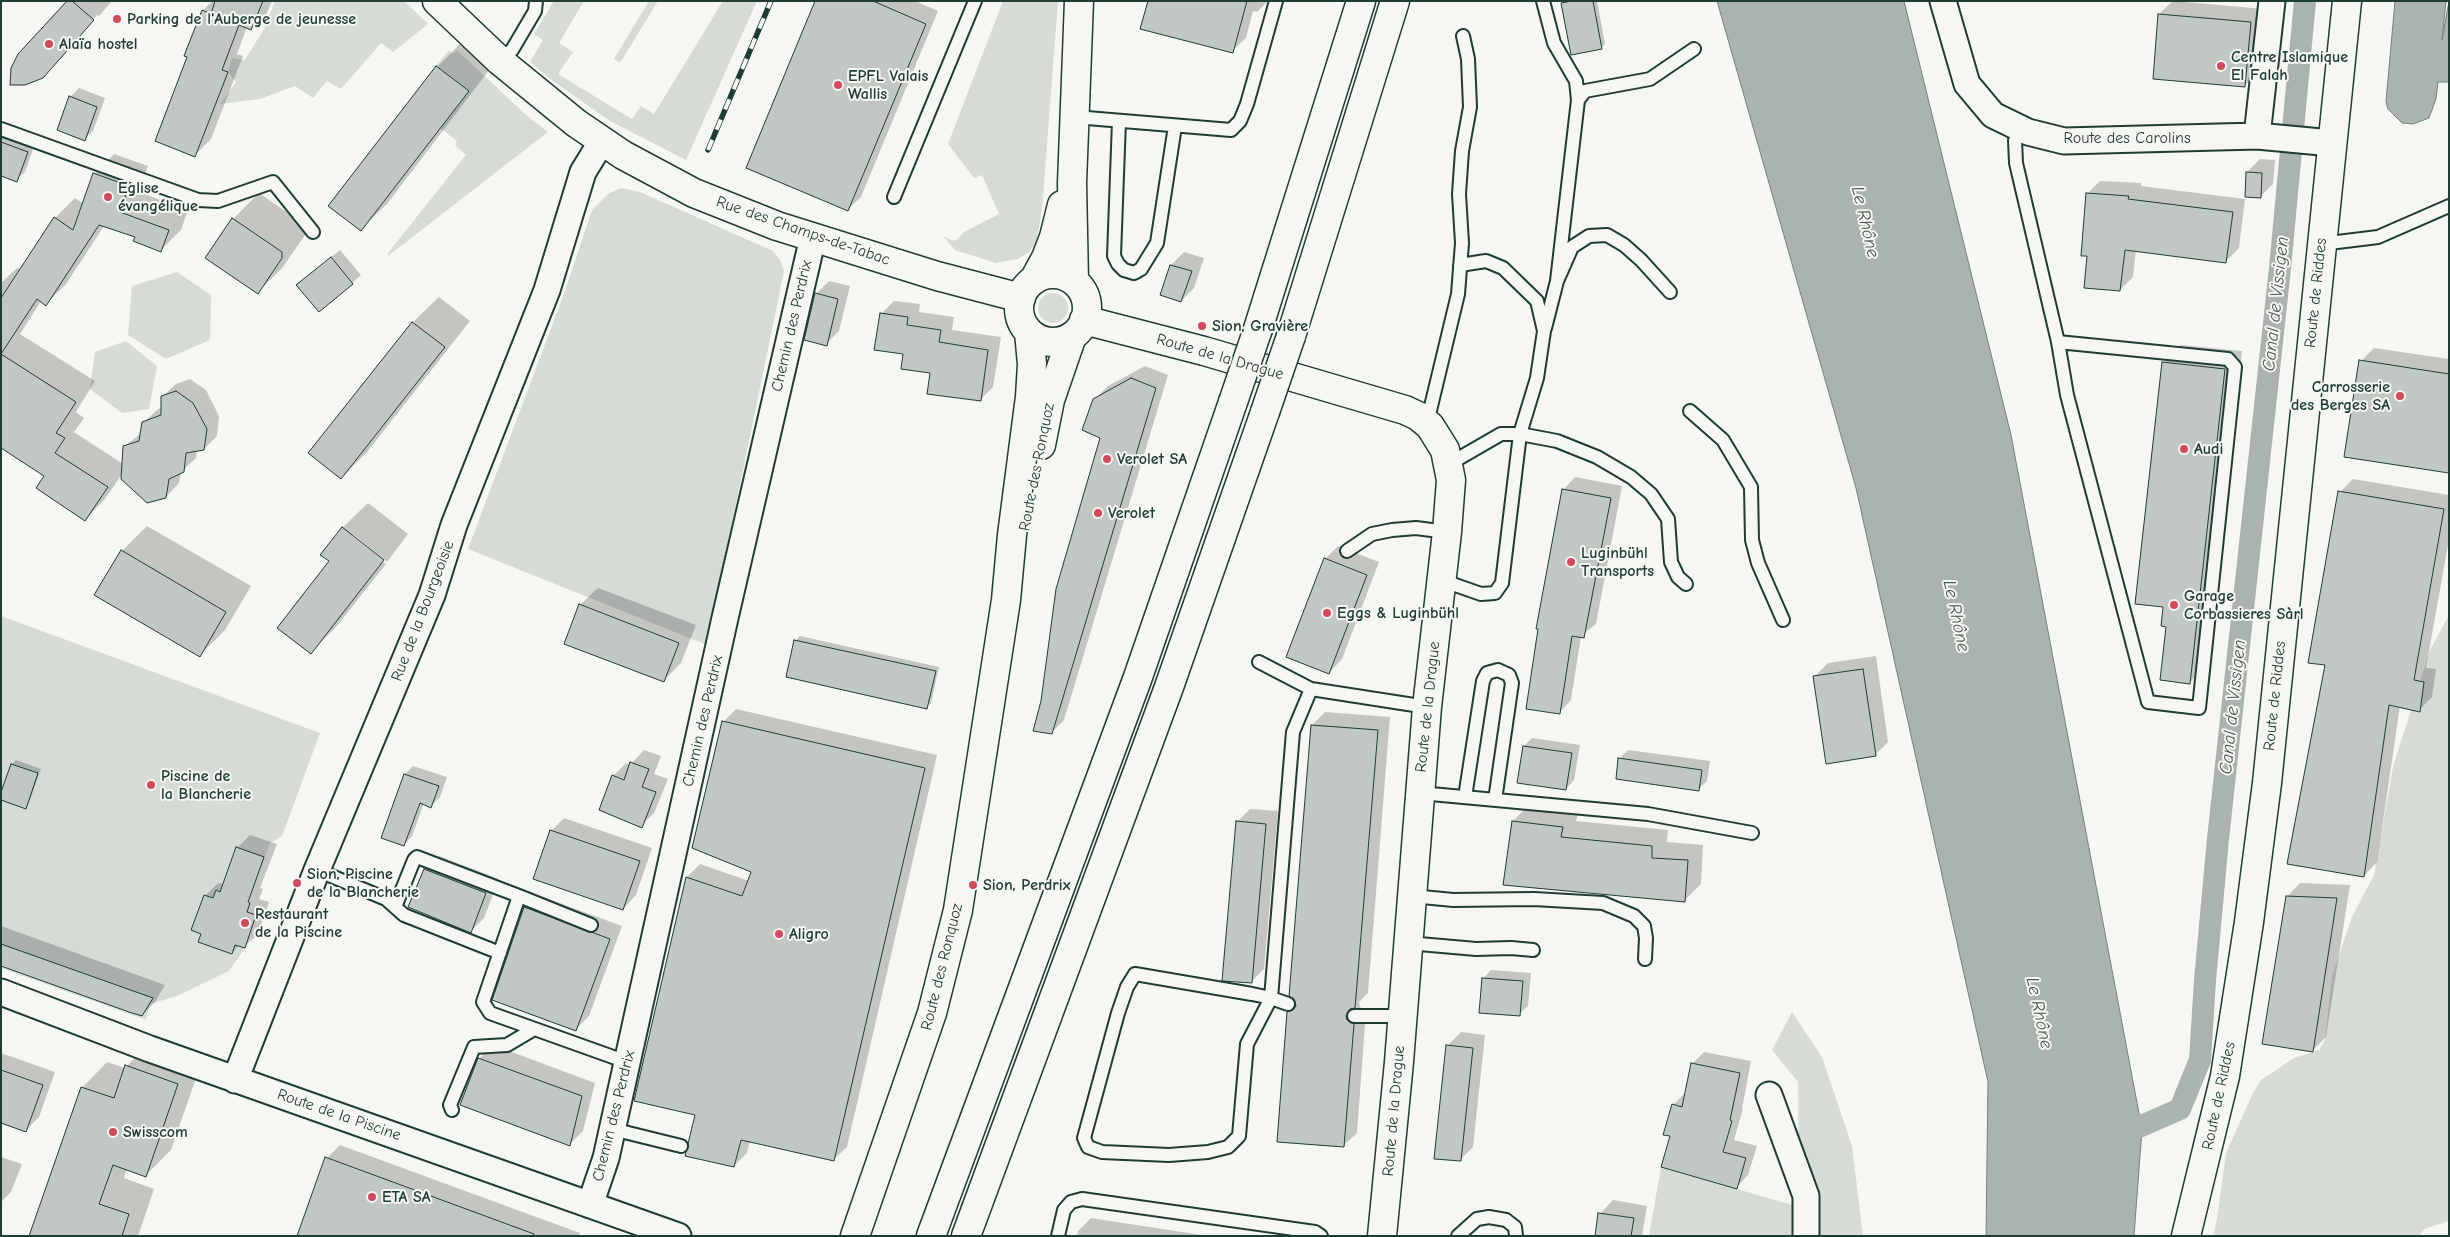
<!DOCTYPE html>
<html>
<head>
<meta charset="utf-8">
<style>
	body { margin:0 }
	#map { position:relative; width:2450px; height:1237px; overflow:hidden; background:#f6f6f2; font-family:"Comic Neue",sans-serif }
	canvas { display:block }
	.frame { position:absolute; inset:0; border:2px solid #1f3d34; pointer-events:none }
</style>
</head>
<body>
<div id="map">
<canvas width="2450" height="1237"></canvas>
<div class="frame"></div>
</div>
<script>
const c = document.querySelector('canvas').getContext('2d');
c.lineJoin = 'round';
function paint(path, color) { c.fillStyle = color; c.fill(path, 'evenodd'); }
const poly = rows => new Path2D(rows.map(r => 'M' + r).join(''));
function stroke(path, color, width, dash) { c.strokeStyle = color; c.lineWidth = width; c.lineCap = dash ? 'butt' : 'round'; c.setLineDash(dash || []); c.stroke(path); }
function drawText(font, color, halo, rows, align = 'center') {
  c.font = font + ' "Comic Neue",sans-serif'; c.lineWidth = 4; c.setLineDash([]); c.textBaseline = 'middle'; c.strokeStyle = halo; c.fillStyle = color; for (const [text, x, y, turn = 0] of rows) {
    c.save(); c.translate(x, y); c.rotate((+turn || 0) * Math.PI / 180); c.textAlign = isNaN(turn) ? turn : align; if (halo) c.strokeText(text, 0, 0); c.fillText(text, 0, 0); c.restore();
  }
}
const green = poly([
	[275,1,404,1,428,24,393,52,381,43,341,89,327,81,313,98,295,86,260,99,220,104,236,82,228,72,232,58,245,60,264,29],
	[554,1,584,1,559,43,573,52,558,74,632,119,641,106,654,114,723,1,757,1,686,160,610,121,553,81,530,62,543,40,534,34],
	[649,1,658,1,620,63,614,59],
	[1003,1,1058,1,1042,210,1036,243,1028,253,1018,259,996,263,955,250,943,236,954,241,958,239,964,232,999,214,982,175,974,178,948,144],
	[449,50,453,54,457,50,526,115,548,132,388,256,388,253,466,155,455,145,457,141,440,128,469,91,436,66],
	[621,188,640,192,773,251,780,260,784,271,707,645,468,549,565,291,592,210,608,194],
	[177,272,211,295,210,340,166,359,128,335,132,286],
	'1038 308a15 15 0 1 1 30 0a15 15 0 1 1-30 0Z',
	[126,341,157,366,149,409,122,413,90,389,95,352],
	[2449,615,2449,1221,2424,1229,2419,1236,2213,1236,2217,1219,2226,1153,2253,1093,2261,1080,2294,1058,2319,1050,2325,1040,2332,976,2352,917,2374,875,2393,767,2430,650],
	[1,616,320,733,282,836,270,843,255,883,240,899,250,903,247,912,256,915,245,948,229,971,177,996,150,1004,146,1020,1,968],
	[1792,1012,1822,1057,1852,1146,1863,1236,1649,1236,1661,1167,1799,1207,1798,1082,1772,1050]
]);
const water = poly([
	[1717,1,1904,1,2011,435,2142,1129,2134,1236,1986,1236,1988,1082,1856,488,1717,1],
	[2395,1,2446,1,2442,40,2449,1,2449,82,2438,82,2436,99,2429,118,2413,124,2402,123,2388,109,2386,102,2395,1]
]);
const shadow = poly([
	[68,1,112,1,99,16,97,15,62,54,65,54,43,77],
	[212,1,272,1,267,13,251,29,247,27,237,54,243,56,211,139,195,155,189,56,203,11],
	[817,1,915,1,938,11,861,197,848,209],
	[1149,1,1268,1,1257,12,1253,11,1246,38,1232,51],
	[1565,1,1597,1,1605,44,1601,48,1563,4],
	[2173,1,2264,9,2258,72,2245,85,2159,14],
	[463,41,493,65,387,204,361,229,330,205,437,67],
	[79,88,105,98,93,131,84,139,70,97],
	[5,132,35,143,25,172,16,180,1,175,1,136],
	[114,154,148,166,139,192,188,210,181,230,161,250,136,237,104,226,66,284,46,304,41,301,20,334,95,381,76,412,84,418,74,432,123,464,124,447,142,432,143,423,157,410,162,407,162,397,176,384,190,379,206,390,219,416,217,436,204,449,197,450,196,458,181,472,179,483,166,497,122,474,105,499,85,520,46,476,1,447,1,283,17,268,21,270,55,218,75,198,84,204,94,174],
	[2260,159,2275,160,2273,184,2260,197,2247,172],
	[2100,181,2141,183,2141,186,2245,199,2239,248,2226,261,2136,250,2133,277,2120,290,2087,194],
	[259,193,307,226,307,232,283,267,258,292,233,219],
	[340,250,361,275,352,283,307,277],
	[1184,252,1204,258,1194,288,1181,301,1161,295,1171,265],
	[829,281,850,286,839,331,826,344,816,294],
	[439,297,470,321,367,452,341,478,310,453,413,322],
	[894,301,920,304,919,312,954,317,952,330,1001,337,993,387,980,400,932,372,905,353,881,314],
	[2181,345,2242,351,2207,665,2190,682,2165,606,2163,362],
	[2374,348,2449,359,2449,472,2361,361],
	[1145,366,1168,375,1064,720,1051,733,1102,437,1094,400,1108,386],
	[1575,477,1622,486,1596,624,1581,636,1571,700,1559,713,1563,490],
	[2353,479,2449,495,2449,539,2426,668,2436,669,2432,697,2419,710,2400,706,2377,862,2364,876,2326,664,2340,492],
	[368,503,408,534,387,562,354,535,352,537,386,564,336,627,311,652,331,561,342,528],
	[147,526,251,586,225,630,199,656,122,551],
	[1338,546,1379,562,1342,659,1329,673,1325,559],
	[598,588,696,625,681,663,663,681,580,605],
	[800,636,939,667,931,703,927,707,796,640],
	[1876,656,1888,742,1875,755,1815,676,1828,663],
	[736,709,937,755,847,1147,833,1160,750,1141,747,1153,734,1166,697,1114,636,1100,687,877,700,864,749,881,753,871,723,722],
	[1325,712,1390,717,1368,993,1359,1002,1360,1007,1366,1011,1357,1133,1343,1146,1289,1012,1297,1004,1312,725],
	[1532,738,1580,745,1574,780,1566,789,1524,746],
	[644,750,661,756,654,774,668,779,654,813,641,826,613,776,626,763,630,765],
	[1628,750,1710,761,1707,781,1699,789,1619,759],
	[16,760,41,769,29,803,25,807,1,795,12,764],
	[413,766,447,777,440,797,431,806,424,803,412,836,404,845,405,774],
	[1529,805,1579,811,1576,821,1668,830,1667,842,1703,845,1701,884,1685,900,1513,821],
	[1250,809,1278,811,1264,969,1251,982,1237,822],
	[564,818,652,848,636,895,623,909,551,831],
	[250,835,277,844,260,888,263,889,259,899,269,902,258,934,244,947,239,945,232,953,202,933,205,896,218,883,224,884,237,848],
	[439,856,499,879,484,918,471,931,409,907,425,869],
	[2300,883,2350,885,2326,1037,2313,1050,2287,897],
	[538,895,622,926,589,1016,576,1029,525,908],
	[1,926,165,985,155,1002,142,1015,1,965],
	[1491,970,1531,973,1528,1006,1519,1014,1483,979],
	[1461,1032,1485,1035,1473,1147,1460,1160,1448,1045],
	[152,1040,203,1058,171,1150,146,1175,127,1169,124,1178,154,1189,138,1236,32,1236,82,1088,107,1062,125,1068],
	[493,1045,595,1083,583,1131,570,1144,461,1104,480,1058],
	[1704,1052,1751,1061,1742,1109,1743,1109,1734,1140,1757,1146,1748,1175,1737,1187,1671,1135,1673,1105,1685,1093,1692,1064],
	[1,1053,55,1072,39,1117,26,1130,1,1121],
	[340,1145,580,1233,579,1236,298,1236,327,1158],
	[1,1157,22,1164,11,1192,1,1202],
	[1613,1200,1647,1206,1642,1236,1596,1236,1600,1214],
	[1091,1218,1208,1236,1077,1236,1078,1231]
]);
const canal = poly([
	[2114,1138,2180,1109,2200,1060,2205,980,2218,839,2280,268,2305,1]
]);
const building = poly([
	[67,1,72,1,94,20,43,78,25,85,10,85,11,68,18,54,67,1],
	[215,1,263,1,251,30,239,25,222,70,228,72,195,157,155,141,187,57,184,56,202,10,211,14,215,1],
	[815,1,873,1,926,24,848,211,746,168,815,1],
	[1148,1,1247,1,1233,53,1140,29,1148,1],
	[1572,1,1593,1,1602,49,1571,55,1561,3,1572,1],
	[2158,14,2251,22,2245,87,2153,79,2158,14],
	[436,66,469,91,361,231,328,206,436,66],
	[69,96,97,107,85,141,57,130,69,96],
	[1,142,28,152,17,182,1,176,1,142],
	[2246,172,2262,173,2261,198,2245,197,2246,172],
	[93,173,129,186,120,212,169,230,161,252,133,241,135,237,99,225,46,306,37,299,1,354,1,298,54,217,73,230,93,173],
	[2086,193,2129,196,2128,199,2233,212,2226,263,2125,250,2120,291,2084,288,2087,256,2081,256,2086,193],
	[232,218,282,252,282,258,258,294,205,258,232,218],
	[331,257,353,284,319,312,296,285,331,257],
	[1170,265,1192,271,1181,302,1160,295,1170,265],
	[815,293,838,299,827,346,804,340,815,293],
	[880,313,908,317,907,325,941,330,939,342,988,350,981,401,927,394,930,373,901,369,903,354,874,350,880,313],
	[412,322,445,347,341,479,308,453,412,322],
	[1,354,76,402,56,433,65,438,55,453,108,487,85,521,36,488,44,476,1,448,1,354],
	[2359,360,2449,374,2449,473,2344,457,2359,360],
	[2162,362,2225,369,2190,684,2160,680,2166,627,2161,626,2163,607,2135,604,2162,362],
	[1131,378,1156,388,1052,734,1033,731,1041,701,1056,589,1100,438,1082,430,1093,399,1131,378],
	[176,391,193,403,207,429,204,450,186,453,184,472,169,479,166,498,147,503,121,479,123,446,139,441,142,422,161,415,161,396,176,391],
	[1562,489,1611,498,1584,638,1572,636,1560,714,1526,709,1538,629,1536,629,1562,489],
	[2338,491,2444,509,2414,680,2424,682,2420,712,2389,705,2364,877,2287,864,2325,665,2308,663,2338,491],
	[342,527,384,560,311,654,277,628,329,561,320,555,342,527],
	[121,550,226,612,200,657,94,595,121,550],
	[1324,558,1367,575,1329,674,1286,657,1324,558],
	[579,604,679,643,664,682,564,644,579,604],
	[794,640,936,671,927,709,786,677,794,640],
	[1863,669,1876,756,1826,764,1813,676,1863,669],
	[722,721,925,768,834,1161,741,1140,734,1167,685,1156,695,1115,634,1101,686,877,742,896,751,872,692,848,722,721],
	[1311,725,1378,730,1355,1008,1350,1009,1346,1016,1347,1020,1354,1024,1344,1147,1277,1142,1287,1012,1293,1010,1296,1006,1294,999,1289,996,1311,725],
	[1523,746,1572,753,1566,790,1517,783,1523,746],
	[1618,758,1702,770,1699,791,1616,779,1618,758],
	[630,762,649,769,642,787,656,792,642,828,599,810,612,775,624,780,630,762],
	[11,764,38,773,26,809,1,800,1,792,11,764],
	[404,774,439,786,431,808,420,803,404,846,381,838,404,774],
	[1236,821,1266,824,1252,983,1222,981,1236,821],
	[1512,821,1563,827,1561,837,1652,846,1652,858,1688,860,1685,902,1503,885,1512,821],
	[550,830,640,861,623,910,533,879,550,830],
	[236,847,264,857,248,902,250,903,247,912,256,915,245,948,235,945,232,954,198,942,201,934,191,930,204,895,213,898,216,890,220,892,236,847],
	[424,869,486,893,471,933,408,907,424,869],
	[2286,896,2337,898,2313,1052,2262,1044,2286,896],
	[524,907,610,939,576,1031,492,1000,524,907],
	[1,944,153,998,142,1016,129,1012,1,966,1,944],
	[1482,978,1523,981,1520,1016,1479,1013,1482,978],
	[1446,1045,1473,1048,1461,1161,1434,1159,1446,1045],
	[478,1058,582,1096,570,1146,460,1105,478,1058],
	[1691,1063,1740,1073,1730,1120,1732,1121,1723,1152,1746,1158,1737,1189,1661,1167,1670,1136,1663,1135,1672,1104,1682,1107,1691,1063],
	[125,1065,178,1084,146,1177,113,1165,99,1204,129,1214,122,1236,29,1236,81,1087,114,1098,125,1065],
	[1,1070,43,1085,26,1132,1,1123,1,1070],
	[325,1157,534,1234,533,1236,297,1236,325,1157],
	[1598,1213,1634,1218,1631,1236,1595,1236,1598,1213]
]);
const service = poly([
	[1543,1,1554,43,1576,81,1578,100,1557,281],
	[500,61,512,50,535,11,536,1],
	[1578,100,1585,91,1650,79,1694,49],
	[1075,117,1231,130,1240,121,1247,104,1276,1],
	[1119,121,1114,256,1118,264,1124,270,1134,273,1141,269,1157,243,1175,126],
	[1,129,198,200,218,201,273,182,313,232],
	[2028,132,2015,140,2016,163,2058,342,2067,395,2148,702,2199,708,2235,367,2228,359,2058,342],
	[894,197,975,1],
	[2321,244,2378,237,2449,206],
	[1460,265,1486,261,1503,268,1537,301,1544,331,1537,378,1520,434,1557,441,1597,457,1631,477,1651,494,1668,519,1671,562,1678,577,1686,584],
	[1545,328,1557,281,1572,247,1589,236,1607,235,1624,245,1641,260,1670,292],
	[1690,411,1723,440,1751,487,1752,540,1758,563,1783,620],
	[1427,423,1458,294,1462,243,1459,194,1462,151,1470,107,1468,59,1463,36],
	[1347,551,1372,534,1392,530,1416,528,1447,532],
	[1441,580,1481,594,1495,593,1502,583,1520,434,1501,434,1449,464],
	[1259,662,1311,689],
	[1420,793,1648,814,1752,833],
	[1465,797,1483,681,1487,673,1498,670,1509,675,1512,683,1495,800],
	[317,870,386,899,404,915,500,953],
	[1412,896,1453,900,1534,899,1603,903,1634,916,1644,926,1646,938,1645,959],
	[395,907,414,860,417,857,519,896],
	[591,925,519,896,483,1002,490,1013,627,1062],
	[1408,943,1476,949,1511,948,1533,950],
	[1288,1004,1271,998,1252,994,1135,974,1127,987,1118,1013,1084,1138,1088,1147,1102,1152,1169,1155,1208,1152,1228,1147,1239,1136,1247,1044,1271,998,1293,732,1311,689,1427,707],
	[1354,1016,1402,1016],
	[452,1110,450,1105,474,1047,507,1045,534,1029],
	[612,1129,681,1146],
	[1058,1236,1064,1210,1071,1202,1082,1199,1315,1232,1321,1236],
	[1458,1236,1477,1219,1489,1217,1506,1220,1515,1227,1516,1236]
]);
const minor = poly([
	[1943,1,1967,84,1993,115,2028,132,2064,141,2257,136,2332,143],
	[2257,136,2272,1],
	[1,992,150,1049,678,1236],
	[235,1080,317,870,432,595,454,525,547,290,583,172,602,141],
	[1769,1095,1806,1196,1806,1236],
	[590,1205,606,1158,725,618,813,237]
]);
const tertiary = poly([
	[437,1,500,61,576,123,623,155,694,193,777,226,937,276,1021,298],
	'1019 308a34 34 0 1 1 68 0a34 34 0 1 1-68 0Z',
	[1034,280,1046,258,1054,237,1062,205],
	[1074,281,1072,183,1079,1],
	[1084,320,1204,351,1405,410,1418,416,1430,426,1445,450,1451,480,1447,532,1427,707,1399,1062,1382,1236],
	[1041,445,1050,400,1072,336],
	[855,1236,932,1013,958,910,1006,600,1012,535,1030,397,1032,364,1029,332],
	[2186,1236,2225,1076,2249,922,2267,783,2347,1]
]);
const motorway = poly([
	[1258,329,1361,1],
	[1291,336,1395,1],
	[931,1236,1138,677,1233,402],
	[966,1236,1169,687,1265,412]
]);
const rail = poly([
	[708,150,771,1]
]);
const motorwayBridge = poly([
	[1233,402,1258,329],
	[1265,412,1291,336]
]);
const markers = [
	[117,19,5,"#d1495b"],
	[49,44,5,"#d1495b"],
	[2221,66,5,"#d1495b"],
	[838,85,5,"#d1495b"],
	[108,197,5,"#d1495b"],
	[1202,326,5,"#d1495b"],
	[2400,396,5,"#d1495b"],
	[2184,449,5,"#d1495b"],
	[1107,459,5,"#d1495b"],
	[1098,513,5,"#d1495b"],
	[1571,562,5,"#d1495b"],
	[2174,605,5,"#d1495b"],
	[1327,613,5,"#d1495b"],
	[151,785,5,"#d1495b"],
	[297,883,5,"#d1495b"],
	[973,885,5,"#d1495b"],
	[245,923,5,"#d1495b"],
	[779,934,5,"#d1495b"],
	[113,1132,5,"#d1495b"],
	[372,1197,5,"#d1495b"]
];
const poiNames = [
	["Parking de l'Auberge de jeunesse",127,19],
	["Alaïa hostel",59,44],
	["Centre Islamique",2231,57],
	["El Falah",2231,75],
	["EPFL Valais",848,76],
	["Wallis",848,94],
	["Eglise",118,188],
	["évangélique",118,206],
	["Sion, Gravière",1212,326],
	["Carrosserie",2390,387,"right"],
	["des Berges SA",2390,405,"right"],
	["Audi",2194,449],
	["Verolet SA",1117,459],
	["Verolet",1108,513],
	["Luginbühl",1581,553],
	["Transports",1581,571],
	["Garage",2184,596],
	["Corbassieres Sàrl",2184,614],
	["Eggs & Luginbühl",1337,613],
	["Piscine de",161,776],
	["la Blancherie",161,794],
	["Sion, Piscine",307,874],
	["de la Blancherie",307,892],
	["Sion, Perdrix",983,885],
	["Restaurant",255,914],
	["de la Piscine",255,932],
	["Aligro",789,934],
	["Swisscom",123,1132],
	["ETA SA",382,1197]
];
const streetNames = [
	["Route des Carolins",2127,138],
	["Rue des Champs-de-Tabac",803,231,19],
	["Route de Riddes",2316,293,-84],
	["Chemin des Perdrix",792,326,-77],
	["Route de la Drague",1220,357,16],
	["Route des Ronquoz",1037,467,-79],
	["Rue de la Bourgeoisie",423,611,-69],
	["Route de Riddes",2275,696,-84],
	["Route de la Drague",1428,707,-84],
	["Chemin des Perdrix",703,721,-77],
	["Route des Ronquoz",942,967,-76],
	["Route de Riddes",2219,1096,-78],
	["Route de la Drague",1394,1111,-85],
	["Route de la Piscine",339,1115,19],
	["Chemin des Perdrix",614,1116,-76]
];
const waterNames = [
	["Le Rhône",1865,222,77],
	["Canal de Vissigen",2276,304,-84],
	["Le Rhône",1956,616,78],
	["Canal de Vissigen",2233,707,-84],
	["Le Rhône",2039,1013,78]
];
paint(green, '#d6dbd6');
paint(water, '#aab3ae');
stroke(water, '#72847d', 1);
paint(shadow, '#0003');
stroke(canal, '#aab3ae', 22);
paint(building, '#c1c8c3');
stroke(building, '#1f3d34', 1);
stroke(service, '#1f3d34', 16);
stroke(minor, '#1f3d34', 29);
stroke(tertiary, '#1f3d34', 31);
stroke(motorway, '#1f3d34', 31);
stroke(service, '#f6f6f2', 12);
stroke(minor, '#f6f6f2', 25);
stroke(tertiary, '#f6f6f2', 28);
stroke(motorway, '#f6f6f2', 28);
stroke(rail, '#1f3d34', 5.5);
stroke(rail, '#f6f6f2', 4, [11]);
stroke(motorwayBridge, '#1f3d34', 31, []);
stroke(motorwayBridge, '#f6f6f2', 28);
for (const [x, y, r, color] of markers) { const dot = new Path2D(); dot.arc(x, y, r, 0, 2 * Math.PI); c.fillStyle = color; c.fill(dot); stroke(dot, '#f6f6f2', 2); }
drawText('bold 16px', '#1f3d34', '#f6f6f2', poiNames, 'left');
drawText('16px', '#1f3d34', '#f6f6f2', streetNames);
drawText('italic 18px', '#425a52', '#f6f6f2', waterNames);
</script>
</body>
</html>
